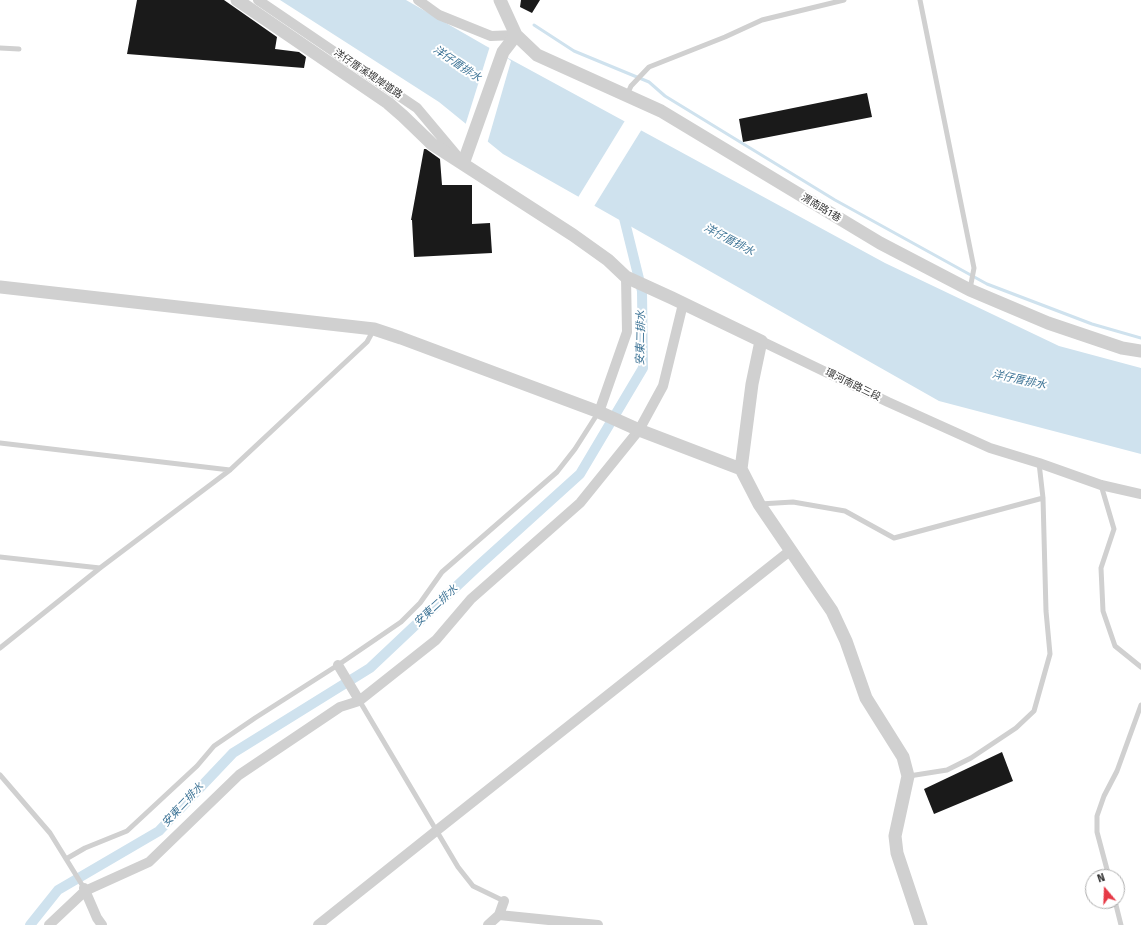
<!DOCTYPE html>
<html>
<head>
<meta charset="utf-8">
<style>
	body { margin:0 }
	#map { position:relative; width:1141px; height:925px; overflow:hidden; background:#fff; font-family:"Fira Sans",sans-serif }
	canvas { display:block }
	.north { position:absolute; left:1085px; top:869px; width:40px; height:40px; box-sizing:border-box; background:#fff; border:1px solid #adadad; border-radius:50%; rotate:341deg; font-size:11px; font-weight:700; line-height:16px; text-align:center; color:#333 }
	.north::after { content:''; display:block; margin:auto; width:14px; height:18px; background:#e63946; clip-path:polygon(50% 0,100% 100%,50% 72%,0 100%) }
</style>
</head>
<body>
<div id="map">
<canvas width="1141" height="925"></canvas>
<div class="north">N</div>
</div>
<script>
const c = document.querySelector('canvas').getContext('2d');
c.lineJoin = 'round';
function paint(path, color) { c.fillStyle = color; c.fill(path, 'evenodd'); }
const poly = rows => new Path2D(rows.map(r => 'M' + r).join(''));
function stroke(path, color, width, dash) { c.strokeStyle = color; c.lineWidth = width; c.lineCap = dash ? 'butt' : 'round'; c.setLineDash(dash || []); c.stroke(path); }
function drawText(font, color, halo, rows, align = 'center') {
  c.font = font + ' "Fira Sans","Noto Sans TC",sans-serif'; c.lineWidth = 4; c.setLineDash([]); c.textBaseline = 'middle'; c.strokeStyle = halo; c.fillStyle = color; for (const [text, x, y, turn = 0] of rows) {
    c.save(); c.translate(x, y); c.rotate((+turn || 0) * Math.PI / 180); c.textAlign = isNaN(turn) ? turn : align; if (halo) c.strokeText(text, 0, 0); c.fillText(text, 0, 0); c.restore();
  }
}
const water = poly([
	[280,0,406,0,486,46,885,263,1059,346,1141,368,1141,454,939,401,503,154,439,102]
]);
const pier = poly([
	[490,46,500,52,511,61,487,144,465,126],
	[626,119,642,129,593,208,577,199]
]);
const stream = poly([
	[534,25,574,51,649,82,665,96,835,200,987,284,1092,324,1141,338]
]);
const canal = poly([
	[30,925,58,890,159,831,233,753,370,668,476,568,580,474,643,368,642,291,622,210]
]);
const building = poly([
	[137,0,224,0,277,37,275,49,299,52,306,57,304,68,127,54],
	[521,0,540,0,532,13,520,7],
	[867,93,872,117,743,142,739,119],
	[424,149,426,149,440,159,442,185,472,185,472,224,490,223,492,253,414,257,412,220,411,220],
	[1002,752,1013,781,934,814,924,789]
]);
const service = poly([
	[920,0,974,268,970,289],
	[0,48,19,49],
	[627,95,631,86,649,67,725,37,762,20,844,0],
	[0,443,230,470],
	[1101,485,1114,529,1101,568,1103,611,1115,646,1141,667],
	[760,504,793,502,845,511,894,538,1043,498],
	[0,557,100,568],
	[0,648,100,568,230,470,367,342,374,329],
	[359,700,458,867,473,886,504,901],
	[0,775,50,833,84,888],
	[909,776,947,770,971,758,1016,728,1034,711,1050,654,1046,611,1043,498,1039,463],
	[66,859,85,848,127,831,197,766,214,746,255,718,338,665,401,622,420,603,442,572,557,472,575,449,598,413],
	[1109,877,1097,832,1097,816,1104,796,1117,771,1141,705],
	[1115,901,1121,925]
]);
const minor = poly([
	[258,0,417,108,459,158],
	[418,0,439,15,491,36,516,35],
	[761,341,888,402,990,448,1039,463,1101,485,1141,494],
	[599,412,627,332,626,277],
	[338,665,356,695],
	[84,888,97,918,102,925],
	[499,915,598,925],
	[49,925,85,891,149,862,239,775,340,707,359,701,436,640,471,599,580,503,639,430,663,386,683,304],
	[318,925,436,831,791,550],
	[488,925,499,915,504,901]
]);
const tertiary = poly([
	[237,0,388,103,403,116,432,144,573,235,608,260,626,277,672,298,761,341,752,384,741,469,759,504,832,611,846,641,866,698,903,757,908,776,895,836,897,853,921,925],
	[500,0,516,35,537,55,661,111,880,243,970,290,1048,323,1122,348,1141,351],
	[463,164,503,52,516,35],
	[0,287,374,329,401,338,599,412,639,430,741,469]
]);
const streetNames = [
	["洋仔厝溪堤岸道路",368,74,34],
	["渭南路1巷",821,208,31],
	["環河南路三段",853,385,26]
];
const waterNames = [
	["洋仔厝排水",457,64,34],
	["洋仔厝排水",729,240,28],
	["安東二排水",641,338,-89],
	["洋仔厝排水",1019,380,12],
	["安東二排水",436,606,-43],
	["安東二排水",183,805,-47]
];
paint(water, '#cfe2ee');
paint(pier, '#fff');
stroke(stream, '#cfe2ee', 3);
stroke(canal, '#cfe2ee', 10);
paint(building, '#1a1a1a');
stroke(service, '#d0d0d0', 5);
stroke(minor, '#d0d0d0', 10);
stroke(tertiary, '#d0d0d0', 13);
drawText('10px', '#333', '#fff', streetNames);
drawText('italic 11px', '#3f7597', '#fff', waterNames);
</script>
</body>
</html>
